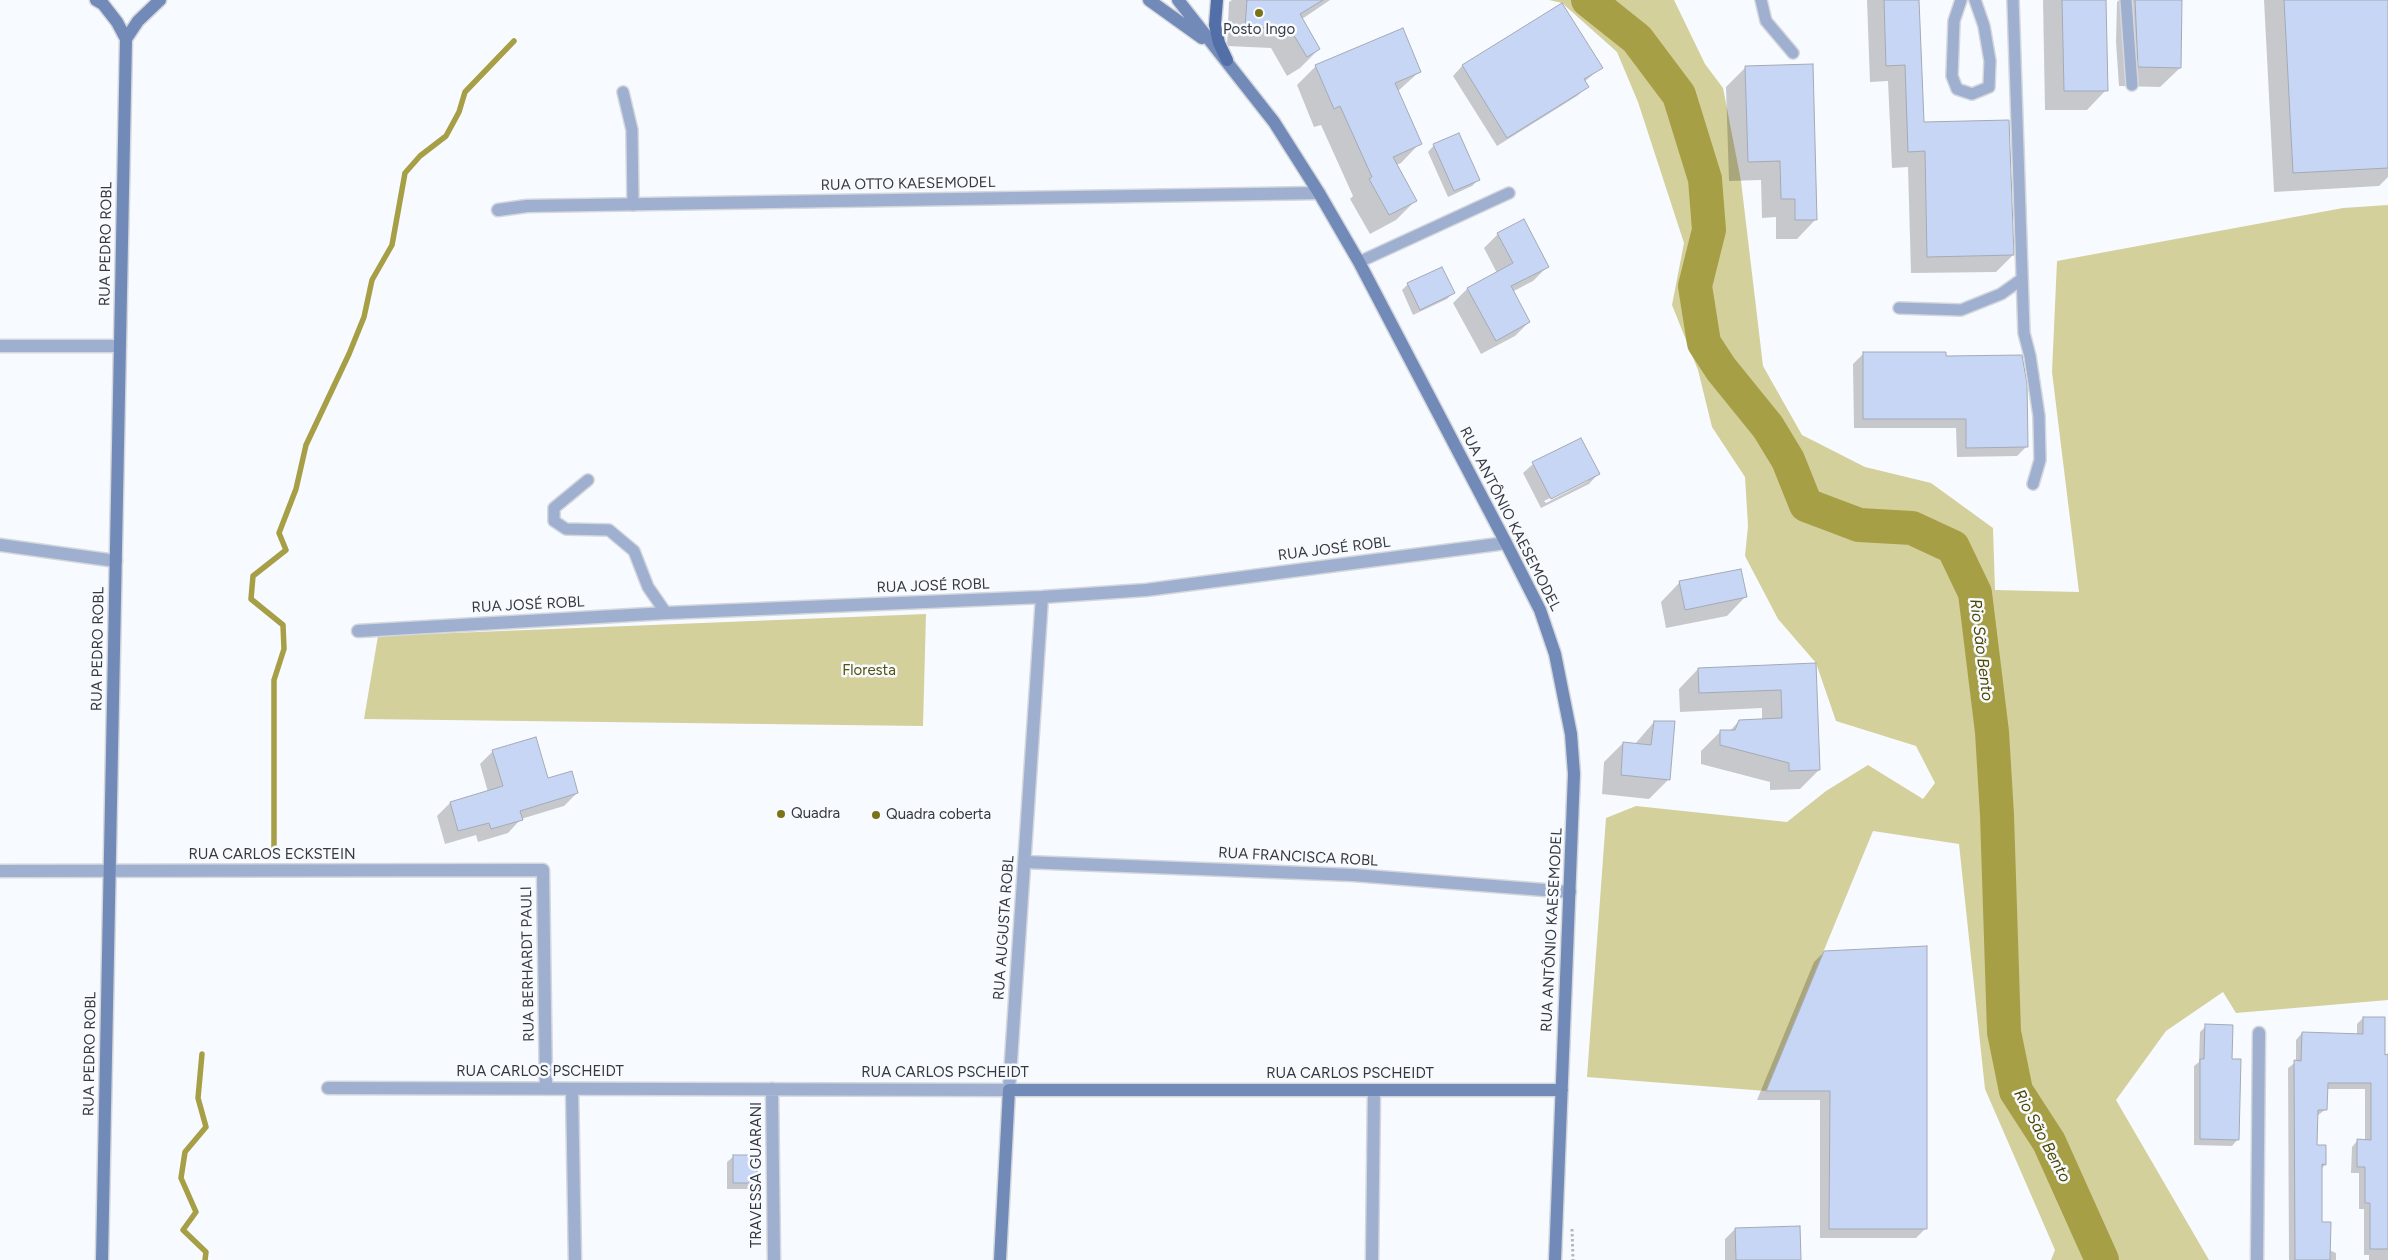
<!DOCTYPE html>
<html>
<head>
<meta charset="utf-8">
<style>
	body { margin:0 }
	canvas { display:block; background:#f7faff }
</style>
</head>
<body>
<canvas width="2388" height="1260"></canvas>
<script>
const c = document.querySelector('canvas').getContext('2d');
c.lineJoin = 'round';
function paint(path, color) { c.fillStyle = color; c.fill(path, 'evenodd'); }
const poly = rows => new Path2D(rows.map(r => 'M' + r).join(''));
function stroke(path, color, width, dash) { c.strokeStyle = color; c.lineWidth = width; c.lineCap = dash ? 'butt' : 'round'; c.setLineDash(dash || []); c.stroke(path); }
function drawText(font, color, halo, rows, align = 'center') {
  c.font = font + ' Figtree,sans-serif'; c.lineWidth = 5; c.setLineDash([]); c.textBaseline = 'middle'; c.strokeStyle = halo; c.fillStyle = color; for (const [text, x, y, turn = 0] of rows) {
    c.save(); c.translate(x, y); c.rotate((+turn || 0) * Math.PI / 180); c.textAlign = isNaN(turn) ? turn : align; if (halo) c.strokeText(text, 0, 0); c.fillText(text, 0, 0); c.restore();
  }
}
const green = poly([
	[1549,0,1674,0,1705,64,1723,88,1741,181,1763,366,1802,435,1865,467,1931,483,1993,528,1995,590,2079,592,2052,372,2057,261,2343,208,2388,205,2388,1000,2236,1013,2223,992,2166,1031,2116,1100,2209,1260,2051,1260,2055,1250,1985,1089,1959,844,1873,831,1766,1091,1587,1077,1606,818,1636,806,1787,822,1826,791,1868,765,1923,799,1935,783,1916,746,1836,721,1816,663,1778,619,1745,556,1748,526,1745,477,1712,427,1698,370,1672,305,1684,243,1638,102,1617,52,1562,3],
	[926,614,923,726,364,719,378,636]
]);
const shadow = poly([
	[1232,0,1330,0,1302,19,1319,49,1300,68,1287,76,1271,48,1227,46,1229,2],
	[1867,0,1918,0,1922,123,2013,255,1996,272,1911,273,1908,167,1892,168,1888,81,1870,82],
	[2043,0,2105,0,2106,90,2087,110,2045,110],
	[2119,0,2181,0,2180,68,2160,87,2119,86,2116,42,2117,2],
	[2264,0,2388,0,2388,177,2379,186,2274,192],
	[1561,4,1601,68,1584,82,1587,87,1577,96,1497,146,1453,76,1462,66],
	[1316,66,1420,71,1397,92,1420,143,1401,163,1396,165,1415,201,1396,220,1370,234,1350,199,1353,196,1321,125,1314,127,1297,85],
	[1746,67,1816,219,1797,239,1776,239,1776,217,1762,218,1761,180,1729,181,1726,87],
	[1434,145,1478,180,1472,186,1448,197,1428,152],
	[1498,234,1547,267,1533,281,1512,292,1529,322,1515,336,1481,354,1453,303,1467,289,1497,273,1484,248],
	[1408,284,1453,293,1447,299,1413,315,1402,290],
	[1863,354,1945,358,2027,446,2017,456,1957,457,1956,428,1854,428,1853,364],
	[1533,464,1598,474,1589,484,1541,508,1523,473],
	[1588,479,1588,481,1546,503,1544,501],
	[1680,582,1746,596,1727,616,1666,628,1661,602],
	[1815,665,1819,770,1800,789,1770,790,1770,782,1701,764,1701,751,1720,732,1729,732,1739,721,1762,720,1762,708,1680,712,1679,689,1698,669],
	[1654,722,1669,779,1649,799,1602,794,1604,762,1623,743,1635,744],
	[493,751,577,793,564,806,521,819,508,833,478,842,476,835,445,844,437,816,450,803,488,792,480,764],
	[1824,952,1926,1228,1916,1238,1820,1238,1820,1100,1757,1100,1814,962],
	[2363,1018,2383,1056,2388,1056,2388,1260,2369,1260,2369,1255,2364,1255,2364,1209,2359,1209,2359,1173,2351,1173,2352,1147,2358,1140,2365,1141,2365,1089,2327,1089,2326,1109,2317,1116,2316,1146,2325,1165,2321,1169,2321,1223,2329,1250,2336,1253,2336,1260,2289,1260,2288,1068,2296,1062,2296,1040,2302,1033,2357,1035,2357,1024],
	[2206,1026,2231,1060,2238,1139,2232,1146,2194,1145,2194,1066,2199,1062,2200,1032],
	[734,1156,755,1183,749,1189,727,1189,727,1162],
	[1735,1229,1799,1260,1725,1260,1725,1239]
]);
const stream = poly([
	[274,849,274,680,284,649,283,625,251,599,253,576,286,550,279,533,296,489,306,445,349,354,364,317,372,280,392,245,405,173,420,156,446,136,459,112,465,92,514,41],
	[202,1054,198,1098,206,1127,185,1152,181,1178,196,1212,183,1230,206,1252,205,1260]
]);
const river = poly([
	[1588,0,1637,39,1679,95,1705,179,1709,230,1695,286,1704,343,1721,369,1768,427,1788,460,1806,505,1859,525,1912,528,1953,547,1975,593,1992,732,1997,815,2004,1032,2016,1091,2049,1142,2102,1260]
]);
const building = poly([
	[1247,0,1323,0,1300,14,1320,49,1307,57,1290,29,1245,27,1247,0],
	[1884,0,1919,0,1924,122,2009,120,2014,255,1927,257,1925,151,1908,152,1905,65,1886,66,1884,0],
	[2062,0,2106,0,2108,91,2064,91,2062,0],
	[2135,0,2182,0,2181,68,2138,67,2135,0],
	[2284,0,2388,0,2388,168,2293,173,2284,0],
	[1562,3,1603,68,1584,79,1589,87,1507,138,1462,65,1562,3],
	[1403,28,1421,72,1395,83,1422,144,1393,157,1417,201,1389,215,1369,179,1372,177,1340,106,1334,109,1315,65,1403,28],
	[1813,64,1817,220,1795,220,1795,199,1781,199,1780,161,1748,162,1745,66,1813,64],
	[1459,133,1480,180,1454,191,1433,144,1459,133],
	[1524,219,1549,267,1511,286,1530,322,1496,341,1467,288,1513,263,1497,233,1524,219],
	[1442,267,1455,293,1420,310,1407,283,1442,267],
	[1863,352,1946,352,1946,356,2022,355,2027,384,2028,447,1966,448,1966,419,1863,419,1863,352],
	[1581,438,1600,474,1551,499,1532,462,1581,438],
	[1741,569,1747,597,1685,610,1679,581,1741,569],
	[1816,663,1820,770,1789,771,1789,763,1720,745,1720,730,1735,730,1739,720,1782,718,1781,690,1699,693,1698,668,1816,663],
	[1654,721,1675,721,1670,780,1621,775,1623,742,1651,745,1654,721],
	[536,737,548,778,572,771,578,793,520,811,523,820,491,829,489,823,458,831,450,802,503,786,492,750,536,737],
	[1927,946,1927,1229,1829,1229,1830,1091,1766,1091,1824,951,1927,946],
	[2363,1017,2385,1017,2385,1055,2388,1054,2388,1249,2370,1249,2370,1203,2365,1203,2365,1167,2357,1167,2357,1139,2371,1140,2371,1083,2328,1083,2327,1110,2318,1110,2317,1145,2326,1145,2326,1165,2322,1164,2322,1222,2331,1222,2330,1260,2295,1260,2294,1060,2301,1061,2302,1032,2363,1034,2363,1017],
	[2205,1024,2233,1025,2232,1059,2241,1059,2239,1140,2200,1139,2200,1059,2204,1059,2205,1024],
	[733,1155,757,1155,757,1183,733,1183,733,1155],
	[1800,1226,1801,1260,1736,1260,1735,1228,1800,1226]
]);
const path = poly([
	[1572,1229,1573,1260]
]);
const lane = poly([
	[1761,0,1766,21,1793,53],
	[1961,0,1954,21,1952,76,1957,89,1972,94,1989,87,1990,61,1984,26,1975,0],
	[2013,0,2024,333,2030,356,2039,416,2040,460,2033,484],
	[2126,0,2132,85],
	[623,92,632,130,633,205],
	[1359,262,1509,193],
	[1899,308,1961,310,2001,294,2022,279],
	[588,480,554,508,554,521,566,529,609,530,634,551,648,587,666,613]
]);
const street = poly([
	[498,210,527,206,1319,193],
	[0,346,120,346],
	[0,545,116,561],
	[358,631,666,613,1042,597,1146,590,1506,543],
	[1025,862,1353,875,1570,892],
	[0,871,543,870,546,1089],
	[328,1088,1009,1090,1042,597],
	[572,1089,575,1260],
	[772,1089,774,1260],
	[1372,1260,1374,1091],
	[2257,1260,2259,1033]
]);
const secondary = poly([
	[96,0,103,4,117,22,126,39,102,1260],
	[1149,0,1202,38],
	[1178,0,1274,122,1319,193,1359,262,1506,543,1540,610,1555,654,1571,734,1574,774,1555,1260],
	[126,39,138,21,160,0],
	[1000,1260,1009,1090,1562,1090]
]);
const primary = poly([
	[1217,0,1215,25,1219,43,1227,60]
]);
const markers = [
	[1259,13,5,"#7b7315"],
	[781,814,5,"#7b7315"],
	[876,815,5,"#7b7315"]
];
const poiNames = [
	["Posto Ingo",1259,30,"center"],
	["Quadra",791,814],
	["Quadra coberta",886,815]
];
const streetNames = [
	["RUA OTTO KAESEMODEL",908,184,-1],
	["RUA PEDRO ROBL",106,244,-89],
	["RUA ANTÔNIO KAESEMODEL",1510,519,63],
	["RUA JOSÉ ROBL",1334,549,-7],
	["RUA JOSÉ ROBL",933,586,-2],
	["RUA JOSÉ ROBL",528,605,-3],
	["RUA PEDRO ROBL",98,649,-89],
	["RUA CARLOS ECKSTEIN",272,855],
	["RUA FRANCISCA ROBL",1298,857,3],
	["RUA AUGUSTA ROBL",1004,928,-86],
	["RUA ANTÔNIO KAESEMODEL",1552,930,-87],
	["RUA BERHARDT PAULI",528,964,-91],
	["RUA PEDRO ROBL",90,1054,-89],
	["RUA CARLOS PSCHEIDT",540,1072],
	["RUA CARLOS PSCHEIDT",945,1073],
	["RUA CARLOS PSCHEIDT",1350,1074],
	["TRAVESSA GUARANI",757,1175,-90]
];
const parkNames = [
	["Floresta",869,671]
];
const waterNames = [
	["Rio São Bento",1981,650,83],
	["Rio São Bento",2042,1136,62]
];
paint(green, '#d4d09c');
paint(shadow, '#0003');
stroke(stream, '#a79f46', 5.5);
stroke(river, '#a79f46', 34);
paint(building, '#c7d6f4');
stroke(building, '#a4aab5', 1);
stroke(lane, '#d4d7dc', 14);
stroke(street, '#d4d7dc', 15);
stroke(secondary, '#d4d7dc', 15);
stroke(primary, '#d4d7dc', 15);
stroke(path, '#b5b7bc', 3, [2.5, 2.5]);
stroke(lane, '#9eafcf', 11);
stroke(street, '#9eafcf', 12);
stroke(secondary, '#728ab8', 12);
stroke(primary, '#536fa7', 12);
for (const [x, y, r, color] of markers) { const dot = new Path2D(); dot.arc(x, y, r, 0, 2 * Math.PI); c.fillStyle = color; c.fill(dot); stroke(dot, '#f7faff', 2); }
drawText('15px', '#37393e', '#f7faff', poiNames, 'left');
drawText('15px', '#37393e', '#f7faff', streetNames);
drawText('15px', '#57510b', '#f7faff', parkNames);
drawText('italic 16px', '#4e4800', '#f7faff', waterNames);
</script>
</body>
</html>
